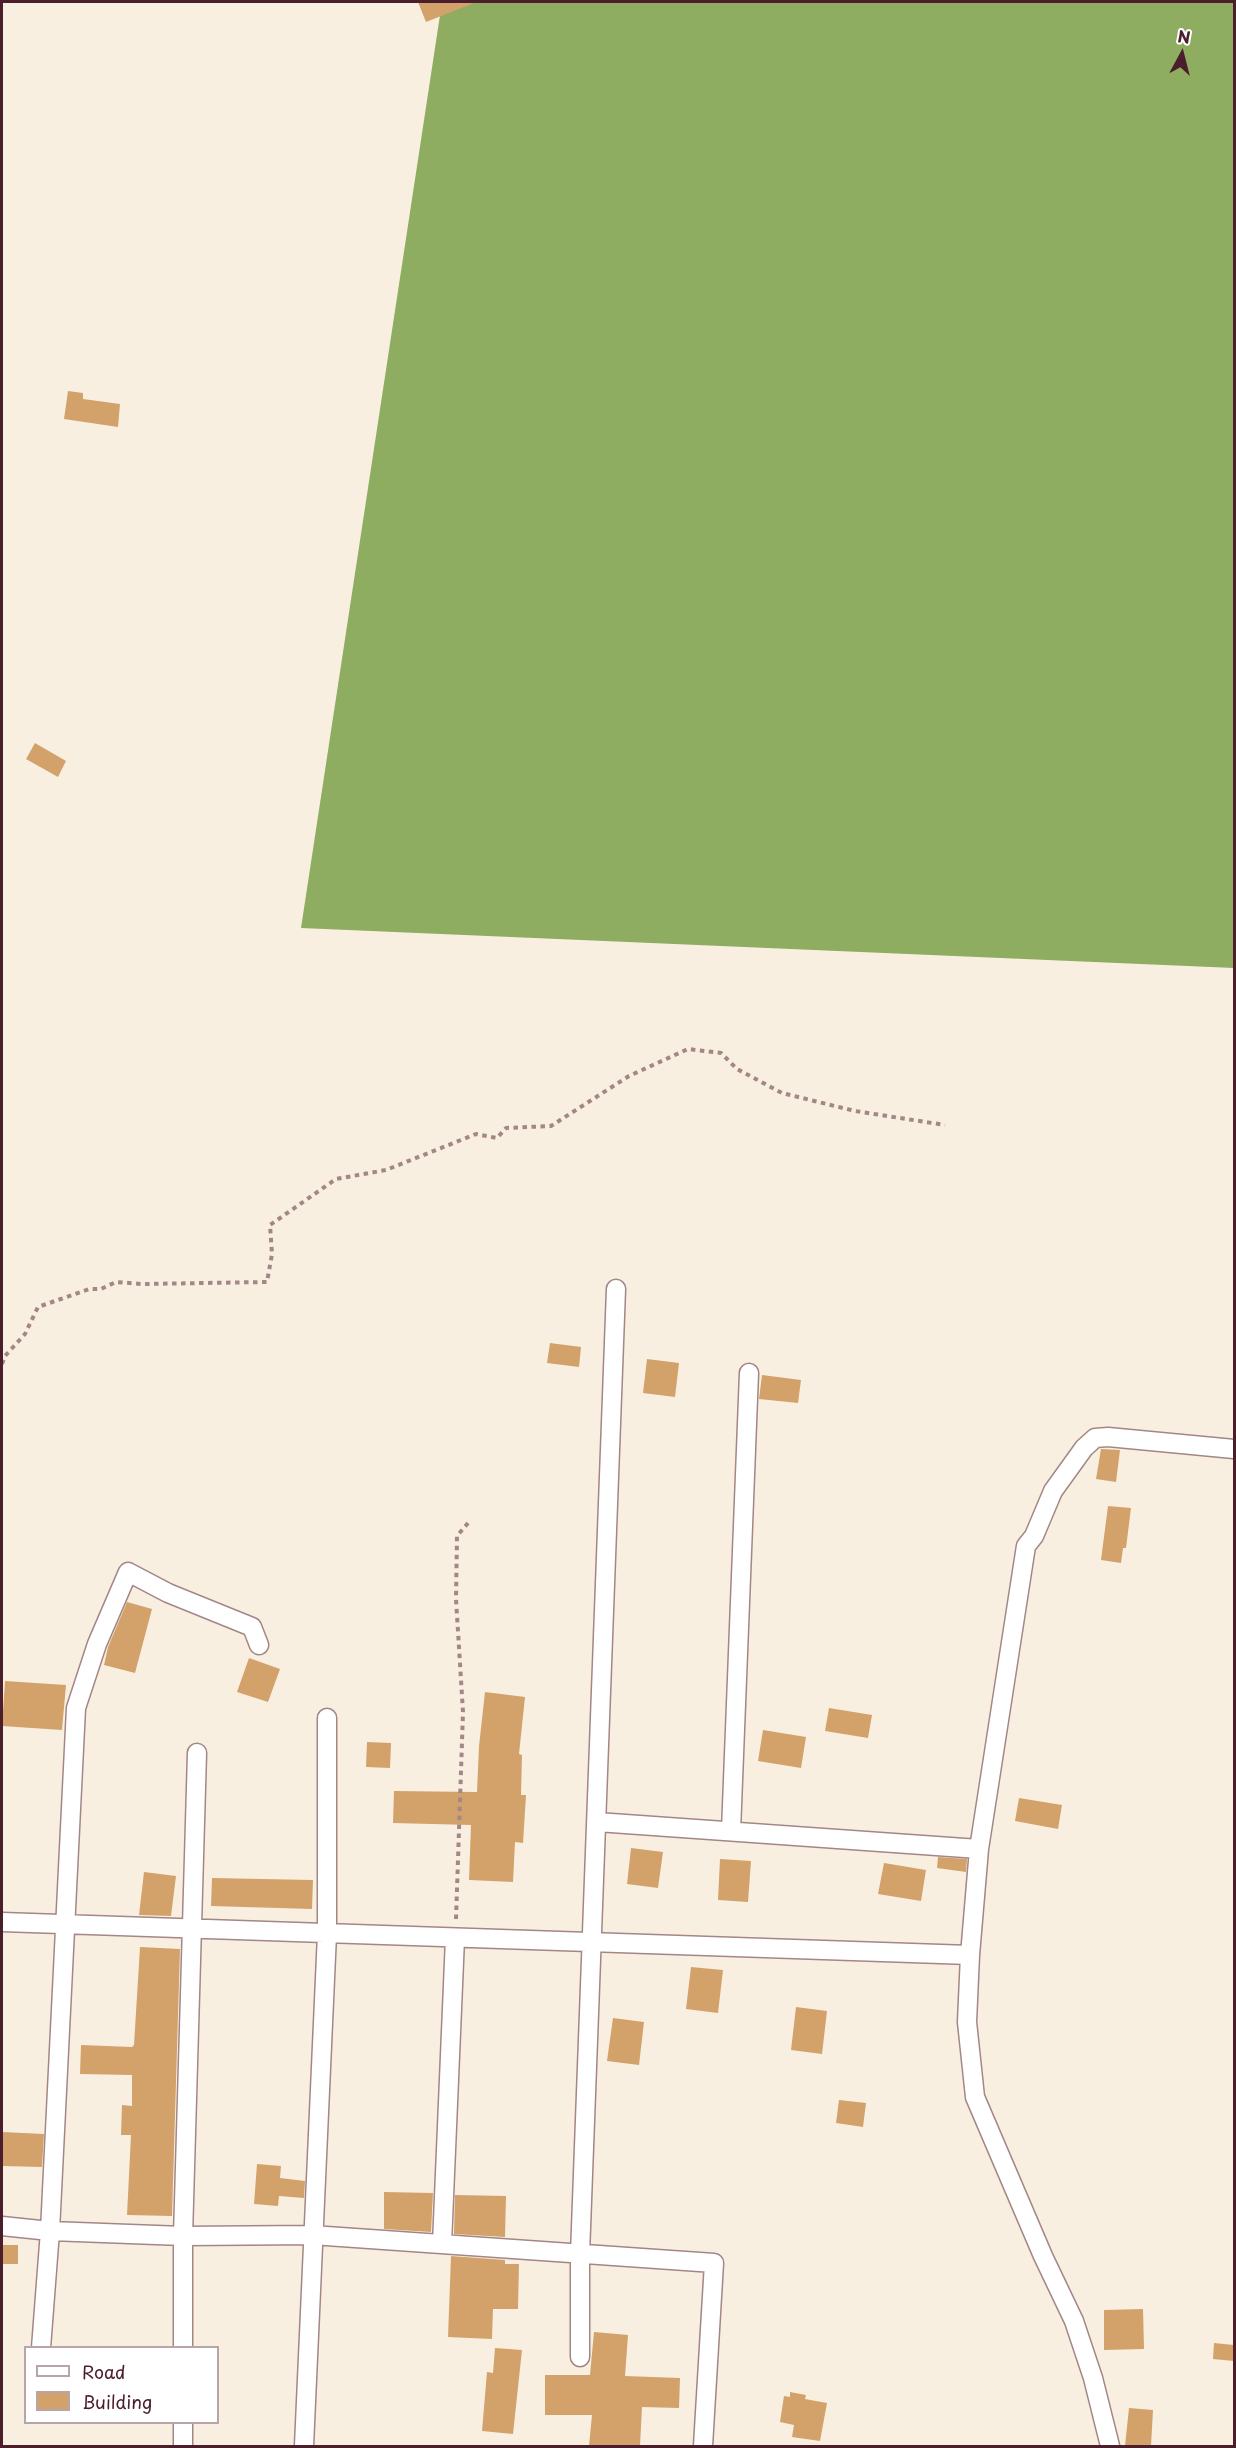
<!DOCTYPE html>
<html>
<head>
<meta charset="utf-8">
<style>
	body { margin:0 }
	#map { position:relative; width:1236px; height:2448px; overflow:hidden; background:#f9efe1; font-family:"Playpen Sans",sans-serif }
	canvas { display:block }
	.frame { position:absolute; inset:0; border:3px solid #4a1f2b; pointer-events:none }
	.legend { position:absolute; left:24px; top:2346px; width:195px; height:78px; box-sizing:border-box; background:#fff; border:2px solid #b7a5aa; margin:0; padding:8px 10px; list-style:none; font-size:18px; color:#4a1f2b }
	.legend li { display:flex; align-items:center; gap:12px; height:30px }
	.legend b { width:30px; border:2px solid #b7a5aa }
	.north { position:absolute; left:1152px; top:24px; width:60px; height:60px; -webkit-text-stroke:4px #fff; paint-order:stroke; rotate:7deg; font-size:16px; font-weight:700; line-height:24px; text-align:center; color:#4a1f2b }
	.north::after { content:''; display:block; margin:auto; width:21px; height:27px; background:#4a1f2b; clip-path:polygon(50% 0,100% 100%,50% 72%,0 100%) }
</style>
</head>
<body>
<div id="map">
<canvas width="1236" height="2448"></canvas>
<div class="frame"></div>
<ul class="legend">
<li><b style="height:8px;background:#fff"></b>Road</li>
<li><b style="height:16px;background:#d3a26a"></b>Building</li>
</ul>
<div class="north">N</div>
</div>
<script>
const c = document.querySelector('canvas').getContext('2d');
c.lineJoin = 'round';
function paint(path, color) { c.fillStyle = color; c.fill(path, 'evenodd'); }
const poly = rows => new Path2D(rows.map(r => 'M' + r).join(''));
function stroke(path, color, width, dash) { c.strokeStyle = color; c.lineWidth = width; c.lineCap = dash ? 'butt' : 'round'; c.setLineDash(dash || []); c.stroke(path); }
const forest = poly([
	[442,2,1234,2,1234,968,301,928]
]);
const building = poly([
	[418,2,474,2,474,3,426,22],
	[68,391,83,393,83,399,120,404,118,427,64,419],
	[35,743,66,761,58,777,26,759],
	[550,1343,581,1347,579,1367,547,1363],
	[647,1359,679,1363,675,1397,643,1393],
	[762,1375,801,1380,798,1403,759,1399],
	[1101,1449,1120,1450,1116,1482,1096,1479],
	[1108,1506,1131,1508,1126,1548,1123,1548,1121,1563,1101,1560],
	[127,1602,152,1609,135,1673,104,1665,108,1647],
	[249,1658,280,1669,268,1702,237,1692],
	[5,1681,66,1685,62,1730,2,1726],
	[485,1692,525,1697,519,1754,522,1755,521,1795,526,1795,523,1843,515,1842,513,1882,469,1880,471,1825,393,1823,394,1791,477,1792,479,1746],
	[829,1708,872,1715,868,1738,825,1731],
	[763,1730,806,1737,801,1768,758,1761],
	[367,1742,391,1743,390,1768,366,1767],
	[1019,1798,1062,1805,1058,1829,1015,1821],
	[631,1848,663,1852,658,1888,627,1884],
	[938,1857,967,1859,966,1872,937,1868],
	[720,1859,751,1861,748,1902,718,1900],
	[884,1863,926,1870,921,1901,878,1894],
	[144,1872,176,1876,171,1916,139,1915],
	[212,1878,313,1880,312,1909,211,1906],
	[140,1947,180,1949,172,2216,127,2215,131,2135,121,2135,122,2105,132,2106,132,2075,80,2074,81,2045,132,2047,134,2045],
	[691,1967,723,1970,718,2013,686,2009],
	[796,2007,827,2011,822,2054,791,2050],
	[613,2018,644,2022,639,2065,607,2061],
	[839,2100,866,2103,863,2127,836,2123],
	[2,2132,44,2134,42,2167,2,2166],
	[257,2164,281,2166,280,2178,305,2181,304,2198,279,2196,278,2206,254,2204],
	[384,2192,433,2193,431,2232,384,2229],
	[455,2195,506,2196,505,2237,454,2234],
	[2,2245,18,2245,18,2264,2,2264],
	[451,2256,505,2260,505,2264,519,2264,518,2309,493,2309,492,2339,448,2337],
	[1143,2309,1144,2349,1104,2350,1104,2310],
	[594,2332,628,2335,625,2376,680,2378,679,2408,642,2407,640,2446,589,2446,592,2415,545,2415,545,2375,590,2375],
	[1214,2343,1234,2345,1234,2361,1213,2359],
	[495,2348,522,2350,513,2434,482,2431,487,2372,493,2373],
	[790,2392,806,2395,805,2399,827,2403,820,2441,792,2437,794,2425,780,2422,784,2396,790,2397],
	[1129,2408,1153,2410,1151,2446,1125,2446]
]);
const path = poly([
	[2,1364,5,1356,25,1334,38,1307,89,1289,101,1289,116,1282,142,1284,267,1282,272,1254,270,1225,336,1179,386,1170,476,1134,497,1138,506,1128,551,1126,629,1076,688,1049,721,1053,737,1069,782,1093,855,1111,945,1125],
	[456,1919,463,1712,456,1599,457,1536,468,1523]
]);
const street = poly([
	[597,1822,979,1849],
	[731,1831,749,1373],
	[2,1922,970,1955],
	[2,2226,50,2231,183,2236,312,2235,714,2263,703,2446],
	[442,2244,455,1938],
	[41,2348,50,2231,76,1708,97,1644,128,1572,168,1593,252,1627,259,1645],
	[183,2348,183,2236,197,1753],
	[580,2357,580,2254,616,1289],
	[183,2446,183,2422],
	[304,2446,327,1934,327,1718],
	[1110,2446,1093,2378,1074,2321,1043,2256,975,2097,967,2022,970,1955,979,1849,1026,1546,1034,1536,1053,1491,1084,1448,1095,1438,1108,1437,1234,1449]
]);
paint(forest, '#8fad60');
paint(building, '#d3a26a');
stroke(street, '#a28786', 21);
stroke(path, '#a28786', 4, [4.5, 4.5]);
stroke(street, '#fff', 18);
</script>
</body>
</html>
